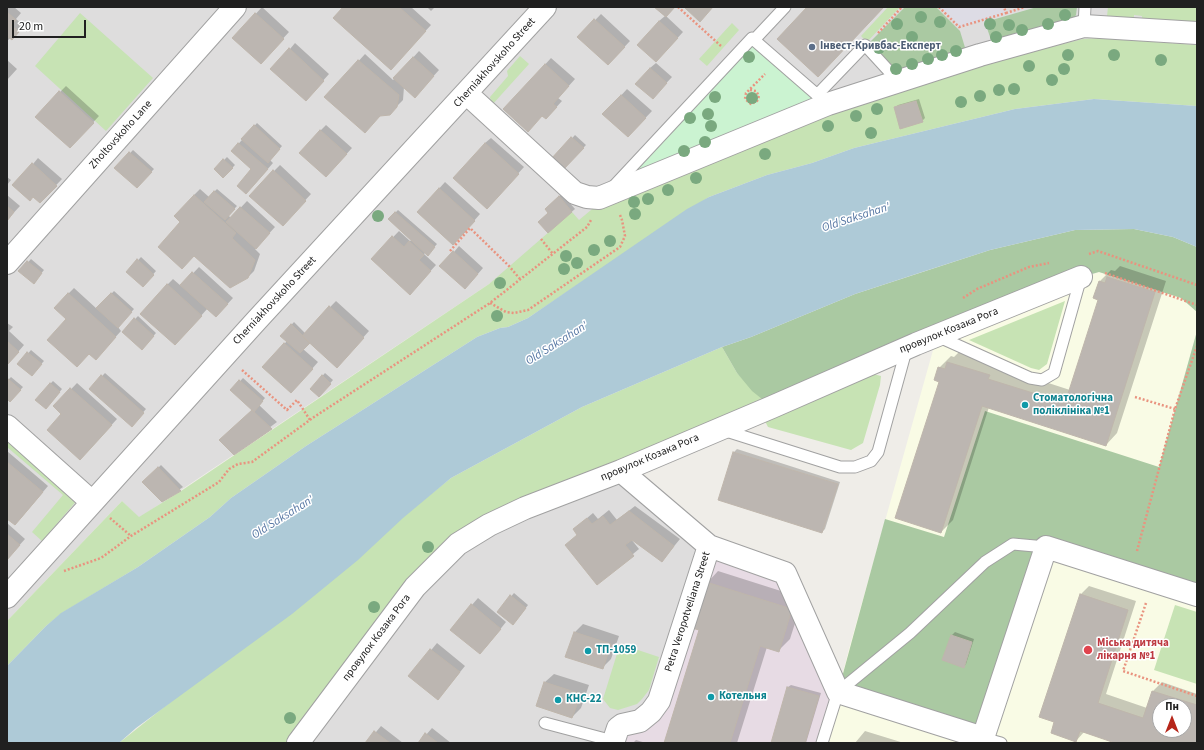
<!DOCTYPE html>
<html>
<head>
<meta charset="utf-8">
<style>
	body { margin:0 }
	#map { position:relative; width:1204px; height:750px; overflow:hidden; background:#efede8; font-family:"Source Sans 3",sans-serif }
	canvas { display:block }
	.frame { position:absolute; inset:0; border:8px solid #202020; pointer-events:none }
	.north { position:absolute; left:1152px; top:698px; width:40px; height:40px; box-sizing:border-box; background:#fff; border:1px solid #a6a6a6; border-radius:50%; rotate:0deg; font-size:11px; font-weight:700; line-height:16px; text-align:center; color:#202020 }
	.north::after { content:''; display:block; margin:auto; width:14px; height:18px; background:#b6261a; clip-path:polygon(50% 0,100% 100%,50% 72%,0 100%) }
	.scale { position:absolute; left:12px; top:20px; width:74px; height:18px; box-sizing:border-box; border:2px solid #202020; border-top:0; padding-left:5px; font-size:12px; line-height:14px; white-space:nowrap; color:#202020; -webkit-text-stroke:3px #fff; paint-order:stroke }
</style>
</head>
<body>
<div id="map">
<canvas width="1204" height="750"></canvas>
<div class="frame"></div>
<div class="north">Пн</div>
<div class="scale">20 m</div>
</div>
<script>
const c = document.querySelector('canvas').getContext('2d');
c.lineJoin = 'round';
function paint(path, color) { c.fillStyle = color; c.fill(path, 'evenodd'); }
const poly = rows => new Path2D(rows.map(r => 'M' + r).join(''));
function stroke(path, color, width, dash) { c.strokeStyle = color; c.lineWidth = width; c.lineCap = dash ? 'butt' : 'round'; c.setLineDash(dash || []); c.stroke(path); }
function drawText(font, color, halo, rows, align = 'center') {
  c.font = font + ' "Source Sans 3",sans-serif'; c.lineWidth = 3; c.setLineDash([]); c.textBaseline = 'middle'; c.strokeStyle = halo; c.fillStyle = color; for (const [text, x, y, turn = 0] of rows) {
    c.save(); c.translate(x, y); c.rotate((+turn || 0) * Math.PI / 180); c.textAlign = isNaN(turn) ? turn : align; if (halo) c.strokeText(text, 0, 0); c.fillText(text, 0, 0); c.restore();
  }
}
const residential = poly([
	[7,7,1197,7,1197,45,1092,38,603,204,489,284,139,518,122,501,7,621],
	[621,471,709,546,659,701,613,743,298,743,443,557]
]);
const industrial = poly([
	[709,546,784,571,838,692,822,743,613,743,640,721]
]);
const education = poly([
	[1099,272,1182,298,1197,312,1197,331,1130,574,1197,595,1197,743,822,743,838,692,849,649,937,336],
	[1160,706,1184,706,1184,730,1160,730]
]);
const grass = poly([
	[888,7,900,7,867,42,861,36],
	[1108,7,1197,7,1197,22,1142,19,1142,16,1134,15,1134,18,1107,16],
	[80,13,153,78,106,131,35,66],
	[732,23,739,30,707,66,699,59],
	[1099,38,1197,45,1197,106,1094,99,1015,109,854,148,812,163,767,175,709,197,528,318,508,327,500,328,477,337,306,446,231,498,210,517,138,567,62,613,46,626,7,666,7,621,122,501,139,517,181,491,489,284,572,212,579,220,597,205,830,114,983,64,1083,39],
	[916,101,922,122,894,107],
	[520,56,529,64,492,105,490,97,508,76,507,71],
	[1065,301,1047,364,1039,370,1031,368,969,340],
	[722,347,737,373,772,407,474,533,298,743,119,743,451,478,582,407],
	[873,374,881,376,880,385,863,443,851,450,768,427,765,421],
	[7,436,79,498,42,541,32,532,63,495,7,447],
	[1175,605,1197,612,1197,684,1154,670],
	[620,644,659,657,649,690,642,699,637,704,618,710,610,708,603,699]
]);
const forest = poly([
	[905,7,936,7,960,31,967,54,898,76,868,44],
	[1037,7,1077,7,1076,15,1072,21,993,46,985,22],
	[1134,229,1173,237,1197,247,1197,312,1181,298,1099,272,1081,277,772,407,752,391,737,373,722,347,751,337,855,294,990,250,1075,230],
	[1197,331,1197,595,1046,547,983,738,838,692,885,519,944,537,985,411,1159,467]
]);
const park = poly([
	[753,43,821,103,640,178,633,169]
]);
const plaza = poly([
	[940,7,1003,7,1005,13,959,27]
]);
const water = poly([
	[1094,99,1197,106,1197,247,1173,237,1134,229,1075,230,990,250,922,272,855,294,751,337,722,347,582,407,451,478,403,518,358,560,292,614,136,728,119,743,7,743,7,666,46,626,61,613,138,567,210,517,231,498,306,446,477,337,500,328,508,327,528,318,687,209,709,197,767,175,812,163,854,148,1015,109]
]);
const shadow = poly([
	[7,7,14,7,21,13,16,19,24,26,7,41],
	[262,7,289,32,267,56,234,38],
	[345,7,411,7,431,25,396,63],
	[427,7,435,7,431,11],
	[655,7,674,7,666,16,683,32,662,55,659,21,665,16],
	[601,14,630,41,614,58,579,37],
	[295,43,329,74,312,93,290,49],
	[419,51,439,70,420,91,404,87,403,100,396,107,326,97,365,54,393,80],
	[551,58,575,79,558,98,562,101,552,112,505,109],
	[7,60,17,69,7,80],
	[656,63,672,77,658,92,650,68],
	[66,86,99,116,76,141,60,92],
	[627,89,652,111,634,130,604,114],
	[919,99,925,118,922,121,895,108,898,105],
	[257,123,282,146,270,160,273,163,252,187,253,169,233,150],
	[326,125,352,148,332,170,320,131],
	[575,135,586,145,563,169,553,159],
	[491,138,524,167,493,201,485,143],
	[133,150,154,169,137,187,116,168],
	[227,157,235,165,223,177,215,169],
	[38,158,62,179,40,202,33,164],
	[280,165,311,194,288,219,274,171],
	[7,177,11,180,7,185],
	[445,182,480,214,459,238,418,212],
	[200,189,209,197,217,189,237,206,228,215,231,218,247,201,275,227,255,249,260,254,254,271,248,277,182,222,194,195],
	[562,194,575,209,548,232,549,206],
	[7,195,20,206,7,220],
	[398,210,437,244,428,254,426,252,424,254,436,265,416,287,372,259,399,231,410,241,412,240,389,219],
	[459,246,483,268,471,282,454,252],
	[141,257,156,271,143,286,127,272],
	[31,259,44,270,36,280,20,271],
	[1120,266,1166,281,1117,433,1106,445,989,407,953,520,941,532,939,368,951,356,954,357,960,351,999,367,1070,390,1100,299,1100,281,1111,270,1115,271],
	[199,267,233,298,222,310,208,308,181,338,167,285,173,279,181,286],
	[74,288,97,309,114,291,134,309,118,327,121,331,101,353,68,294],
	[336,301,369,331,343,360,310,342,303,349,318,362,297,386,263,367,287,341,282,335,294,322,305,333],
	[138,316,156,333,142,349,123,332],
	[7,323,13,327,9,331,24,345,7,365],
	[31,350,44,361,34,372,19,364],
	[105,373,146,409,132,425,90,389],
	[325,373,333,380,319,396,311,389],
	[11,377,23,387,10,401,7,398,7,381],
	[243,378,265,398,259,405,277,422,234,454,253,410,232,390],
	[53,381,62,389,49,405,50,384],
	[77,383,117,419,86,453,63,414,55,406],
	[737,449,840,482,825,529,822,532,719,500,734,452],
	[7,451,48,486,21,518,7,518],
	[161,465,183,487,162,501,144,482],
	[635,506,680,539,662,561,631,539,639,549,597,584,578,534,574,529,593,513,598,519,609,510,617,520],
	[7,523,25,539,7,559],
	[718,571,803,598,790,639,778,651,767,647,737,743,665,743,700,629,707,583],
	[1089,586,1136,601,1106,694,1147,708,1153,691,1162,682,1197,694,1197,743,1118,743,1084,732,1076,741,1080,595],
	[1160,706,1184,706,1184,730,1160,730],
	[514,593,528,605,516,621,498,612],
	[478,598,506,622,486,647,451,629],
	[583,624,619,636,611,659,602,668,574,633],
	[955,632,974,639,966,664,963,667,943,660,952,635],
	[437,643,465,666,438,699,410,676],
	[554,674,589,685,581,708,572,717,545,682],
	[791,685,821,693,806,743,772,743,788,687],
	[381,726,403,743,367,743],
	[432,728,451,743,419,743],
	[865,731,904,743,855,743],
	[636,740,646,743,633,743]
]);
const building = poly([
	[343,7,399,7,426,31,391,70,333,18,343,7],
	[654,7,675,7,666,17,654,7],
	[684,7,713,7,700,22,684,7],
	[807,7,884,7,818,77,777,39,807,7],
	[7,12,16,20,11,25,19,32,12,40,7,36,7,12],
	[255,13,284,39,261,64,232,38,255,13],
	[594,19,625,47,608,65,577,37,594,19],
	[659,21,678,38,656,62,637,45,659,21],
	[289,48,324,81,306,101,270,69,289,48],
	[413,57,434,76,415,98,393,78,413,57],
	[358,60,399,95,397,107,390,115,380,116,365,133,324,97,358,60],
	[545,64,569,86,553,104,557,107,546,119,542,116,528,132,503,109,545,64],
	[650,68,667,83,653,99,635,84,650,68],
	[59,91,94,123,70,148,35,117,59,91],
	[621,95,646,118,628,137,602,114,621,95],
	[916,101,923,122,900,129,894,107,916,101],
	[254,125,280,149,268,163,241,139,254,125],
	[320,130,347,154,326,177,299,153,320,130],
	[571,137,584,148,563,170,551,159,571,137],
	[238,143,268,169,246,194,237,186,251,169,231,151,238,143],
	[485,143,519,174,487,209,453,178,485,143],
	[129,152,152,172,137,188,114,168,129,152],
	[223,159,233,168,223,178,214,169,223,159],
	[32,163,57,186,40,203,33,197,30,201,12,185,32,163],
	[273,170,306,201,283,226,249,196,273,170],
	[439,188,475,221,453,245,417,212,439,188],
	[214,191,235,209,225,220,204,202,214,191],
	[194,195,236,233,232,238,255,260,248,278,230,288,194,256,182,269,158,247,180,222,174,216,194,195],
	[559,196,572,212,548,233,538,222,548,213,545,209,559,196],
	[7,206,14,212,7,221,7,206],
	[240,207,270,233,256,249,226,222,240,207],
	[395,212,435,247,428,256,388,219,395,212],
	[392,236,404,247,409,241,424,255,419,260,431,271,410,295,371,259,392,236],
	[453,251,478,274,465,289,439,266,453,251],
	[137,259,154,275,143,287,126,272,137,259],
	[27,261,42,273,34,284,18,271,27,261],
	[192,272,228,304,216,317,180,285,192,272],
	[1107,277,1155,292,1106,446,982,406,941,533,895,518,939,382,934,380,938,367,945,369,947,362,990,375,988,379,1065,403,1098,300,1093,298,1099,281,1105,283,1107,277],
	[167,284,202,316,175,345,140,314,167,284],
	[68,293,116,337,96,360,89,354,77,367,47,340,66,319,54,308,68,293],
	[111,293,132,312,118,328,96,308,111,293],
	[329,306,364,338,337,368,302,336,329,306],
	[134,318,154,336,142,350,122,332,134,318],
	[291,324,310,343,300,353,280,336,291,324],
	[7,341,19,352,7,365,7,341],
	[284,343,313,369,291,393,262,367,284,343],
	[27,352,42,364,32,376,17,364,27,352],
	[101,375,144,413,132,427,89,389,101,375],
	[322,375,331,384,319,397,310,389,322,375],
	[8,379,21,390,10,402,7,399,8,379],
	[239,380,263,401,254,412,230,390,239,380],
	[50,383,60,392,46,409,35,400,50,383],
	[70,388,112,425,80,460,47,430,61,414,53,406,70,388],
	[252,410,272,429,234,455,219,440,252,410],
	[733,452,838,484,822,533,718,500,733,452],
	[7,462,43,492,15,525,7,519,7,462],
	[158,467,181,491,162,502,142,482,158,467],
	[629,511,674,546,662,562,632,540,625,545,634,556,597,585,565,545,577,535,573,529,587,518,592,524,603,516,610,525,629,511],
	[7,534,20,545,7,560,7,534],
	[706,582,792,609,779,652,760,646,730,743,664,743,699,630,692,628,706,582],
	[1080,594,1128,610,1098,703,1143,718,1152,691,1197,705,1197,743,1115,743,1080,731,1076,742,1051,733,1054,722,1039,717,1080,594],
	[1160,706,1184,706,1184,730,1160,730,1160,706],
	[510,595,526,608,513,625,497,612,510,595],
	[471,604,501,629,480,654,450,630,471,604],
	[574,632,611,644,603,669,565,657,574,632],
	[951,635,972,642,964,668,942,660,951,635],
	[430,649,460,672,438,700,408,676,430,649],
	[544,682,581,694,572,718,536,706,544,682],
	[787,687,819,696,805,743,771,743,787,687],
	[374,731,390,743,365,743,374,731],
	[425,733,438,743,418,743,425,733]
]);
const path = poly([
	[678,7,721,46],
	[939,7,959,27,1006,13,1004,7],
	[1006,13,1025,7],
	[878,33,902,7],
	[750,90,756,91,759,96,757,101,751,104,745,99,746,93,765,74],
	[620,215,622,220],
	[541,239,553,254],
	[450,251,470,228,509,266,520,279],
	[1089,254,1098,251,1197,285],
	[1105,273,1197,305],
	[963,298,977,289,1029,267,1049,263],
	[490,303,506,312,514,313,528,310,620,247,625,236,622,220],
	[242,370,287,410,297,400,310,420],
	[1135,397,1175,409],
	[110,518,131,536],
	[1137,551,1175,409,1197,346],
	[64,571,101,558,131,536,219,482,229,469,238,464,252,462,314,417,490,303,587,227,591,220],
	[1146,603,1123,671,1197,696]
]);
const lane = poly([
	[1084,26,1085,7],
	[754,40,823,100],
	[817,95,865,45,898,81],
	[613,187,752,38,754,40,785,7],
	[937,336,1030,378,1042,380,1054,373,1081,277],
	[723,430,840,467,855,467,871,461,878,452,907,347],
	[545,723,613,741],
	[983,738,1001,743],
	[822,743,838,692,910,633,985,562,1013,544,1046,547]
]);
const street = poly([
	[466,93,575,193,587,197,599,198,828,104,980,55,1084,26,1197,33],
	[7,263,235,7],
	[7,426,92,502],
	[709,546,785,573,838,692,983,738,1046,547,1197,595],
	[7,597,256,321,545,7],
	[298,743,415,587,458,544,489,525,525,508,621,471,772,407,916,344,1081,277],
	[613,743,618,728,622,725,640,721,651,712,659,701,709,546,621,471]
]);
const trees = [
	[1065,15],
	[921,17],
	[940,22],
	[897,24],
	[990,24],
	[1048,24],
	[1009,25],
	[1022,30],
	[912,37],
	[996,37],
	[879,48],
	[956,51],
	[942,55],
	[1068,55],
	[1114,55],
	[749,57],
	[928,59],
	[1161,60],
	[912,64],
	[1029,66],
	[896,69],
	[1064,69],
	[1052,80],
	[1014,89],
	[999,90],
	[980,96],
	[715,97],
	[752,98],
	[961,102],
	[877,109],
	[708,114],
	[856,116],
	[690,118],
	[711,126],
	[828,126],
	[871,133],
	[705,142],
	[684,151],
	[765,154],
	[696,178],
	[668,190],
	[648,199],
	[634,202],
	[635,214],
	[378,216],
	[610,241],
	[594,250],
	[566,256],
	[577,263],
	[564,269],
	[500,283],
	[497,316],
	[428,547],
	[374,607],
	[290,718]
];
const markers = [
	[812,47,4,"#5c6f8a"],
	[1025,405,4,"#0f9aa8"],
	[1088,650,5,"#e0444e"],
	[588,651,4,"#0f9aa8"],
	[711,697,4,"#0f9aa8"],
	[558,700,4,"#0f9aa8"]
];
const serviceNames = [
	["Інвест-Кривбас-Експерт",820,47]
];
const streetNames = [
	["Cherniakhovskoho Street",495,63,-48],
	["Zholtovskoho Lane",121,135,-48],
	["Cherniakhovskoho Street",275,301,-47],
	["провулок Козака Рога",949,331,-22],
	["провулок Козака Рога",650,458,-23],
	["Petra Veropotveliana Street",688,612,-72],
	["провулок Козака Рога",377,638,-53]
];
const cultureNames = [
	["Стоматологічна",1033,399],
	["поліклініка №1",1033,412],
	["ТП-1059",596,651],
	["Котельня",719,697],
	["КНС-22",566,700]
];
const healthNames = [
	["Міська дитяча",1097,644],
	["лікарня №1",1097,657]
];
const waterNames = [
	["Old Saksahan'",856,218,-18],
	["Old Saksahan'",557,344,-32],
	["Old Saksahan'",283,518,-32]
];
paint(residential, '#dedddd');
paint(industrial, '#e7dbe4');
paint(education, '#f9fbe5');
paint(grass, '#c7e3b4');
paint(forest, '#aac9a2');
paint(park, '#cbf3d1');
paint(plaza, '#dddce5');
paint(water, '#aecad7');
paint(shadow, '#0003');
paint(building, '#bcb6b1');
stroke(building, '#bfb6ac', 1);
stroke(lane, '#a1a1a1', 13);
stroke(street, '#a1a1a1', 24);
stroke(path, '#e9937f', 2.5, [2, 2]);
stroke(lane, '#fff', 11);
stroke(street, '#fff', 22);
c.fillStyle = '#7aa97f';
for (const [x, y] of trees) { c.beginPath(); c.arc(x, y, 6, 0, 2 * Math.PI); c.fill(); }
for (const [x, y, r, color] of markers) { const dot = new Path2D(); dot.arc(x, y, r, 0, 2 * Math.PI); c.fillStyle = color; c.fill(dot); stroke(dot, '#fff', 1.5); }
drawText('bold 11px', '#4e5e75', '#fff', serviceNames, 'left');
drawText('11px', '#202020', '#fff', streetNames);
drawText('bold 11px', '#0d838f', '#fff', cultureNames, 'left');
drawText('bold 11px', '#be3a42', '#fff', healthNames, 'left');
drawText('italic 12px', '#5878a4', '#fff', waterNames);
</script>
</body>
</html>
